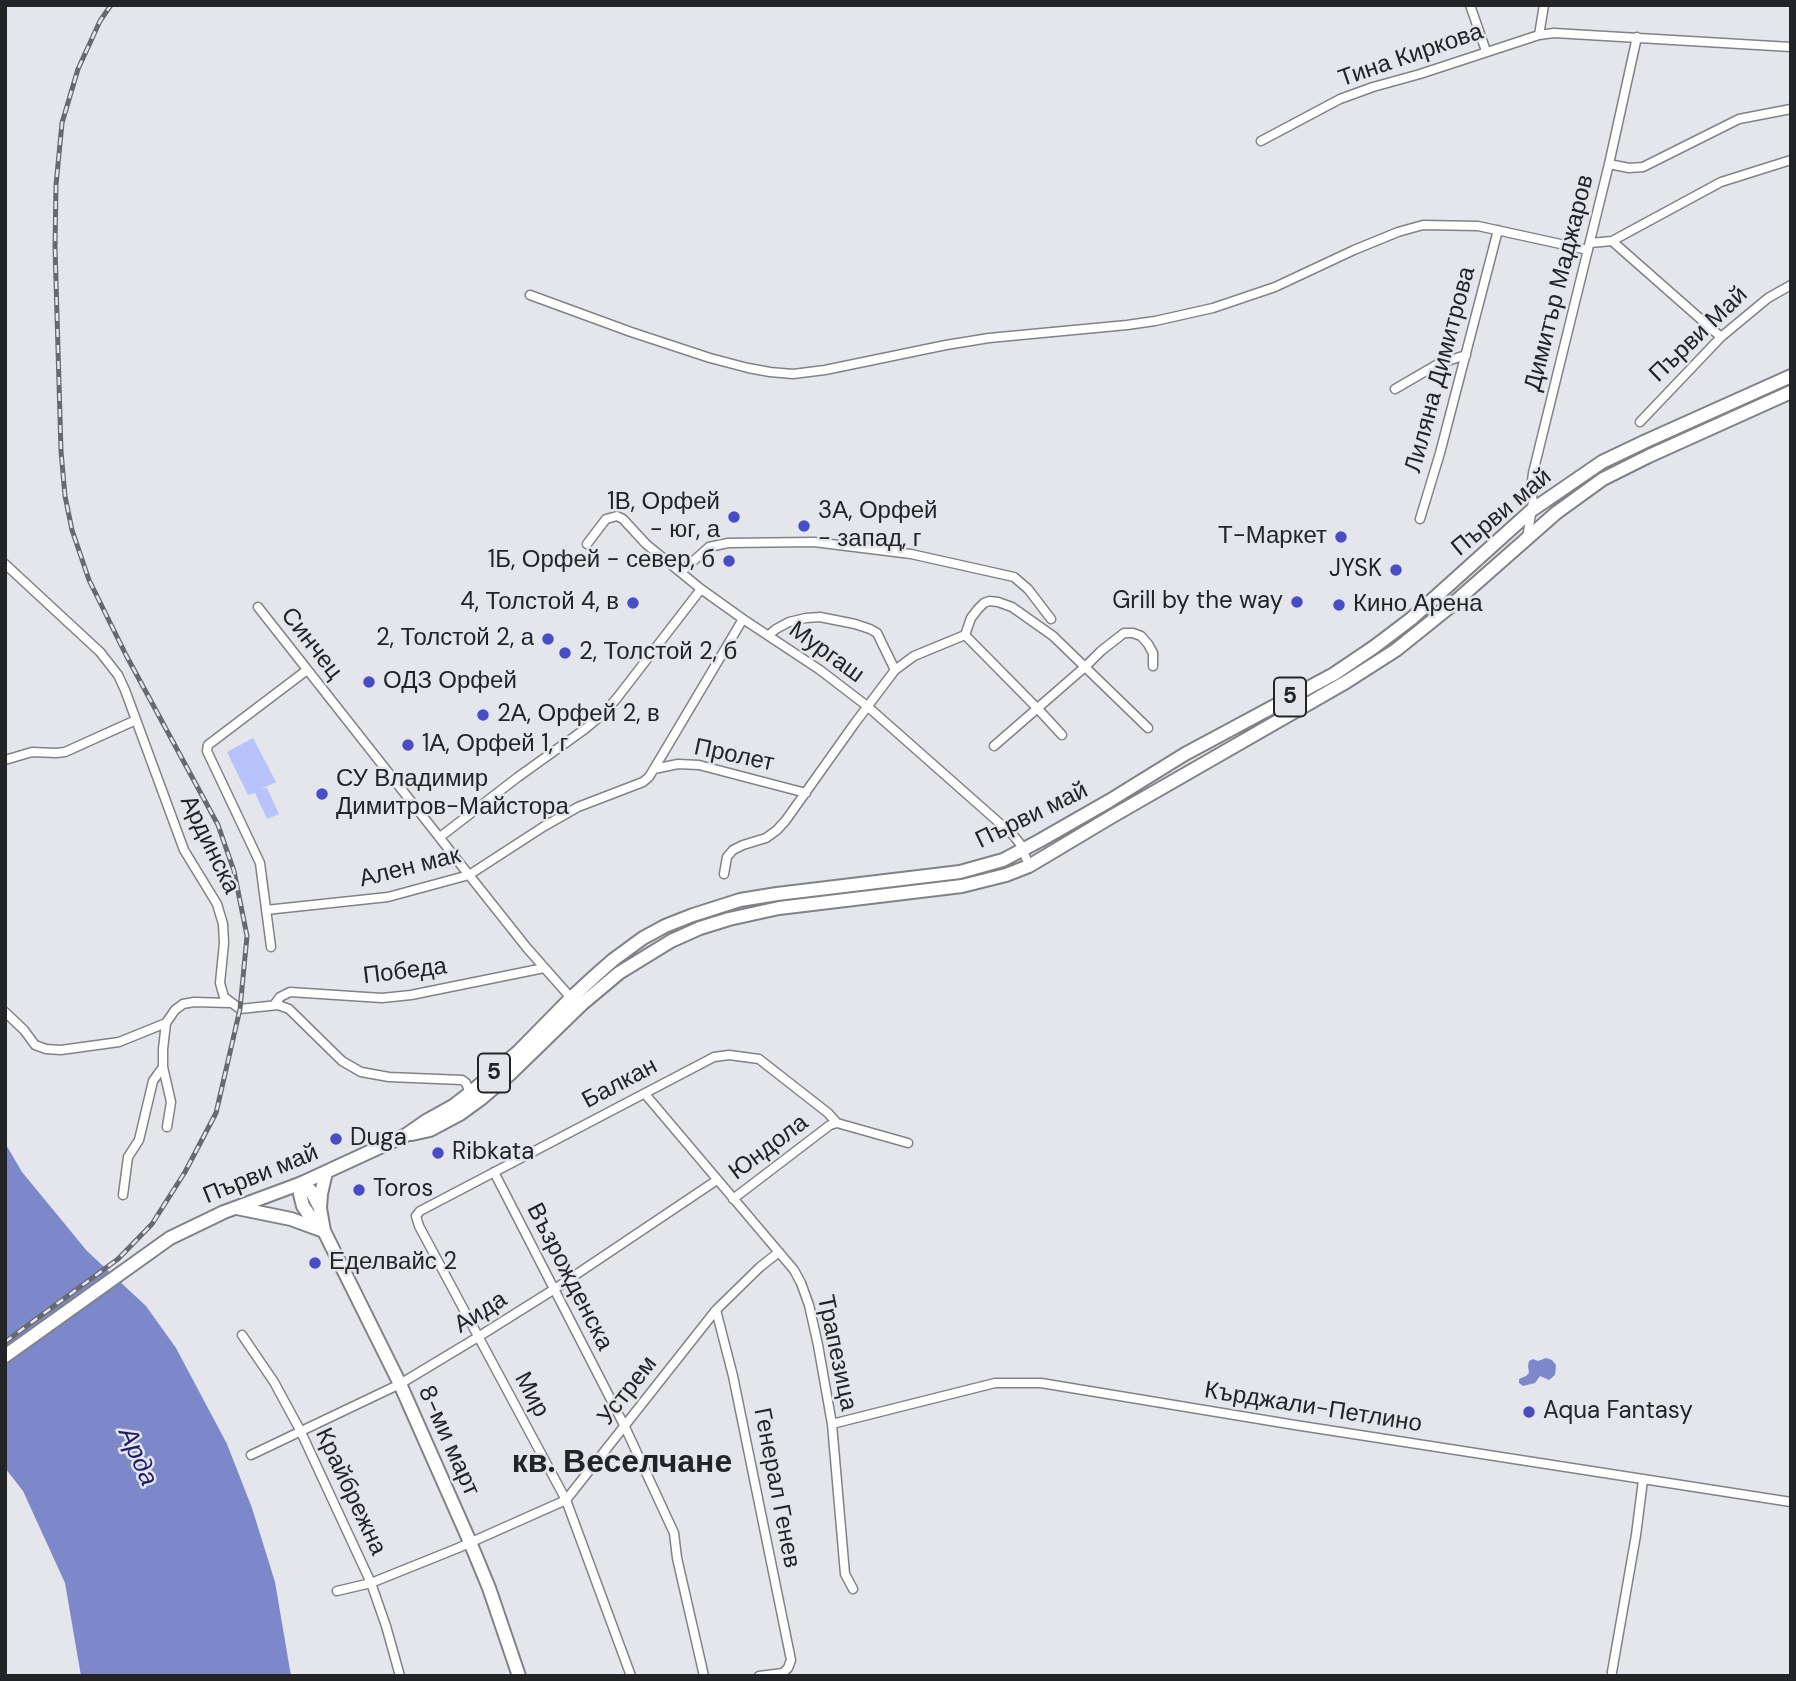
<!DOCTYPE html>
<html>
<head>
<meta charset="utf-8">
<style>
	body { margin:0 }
	#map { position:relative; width:1796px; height:1681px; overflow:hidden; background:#e4e6ec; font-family:"DM Sans",sans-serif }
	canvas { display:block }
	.frame { position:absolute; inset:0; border:7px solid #232426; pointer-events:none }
</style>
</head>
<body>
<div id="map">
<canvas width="1796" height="1681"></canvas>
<div class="frame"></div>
</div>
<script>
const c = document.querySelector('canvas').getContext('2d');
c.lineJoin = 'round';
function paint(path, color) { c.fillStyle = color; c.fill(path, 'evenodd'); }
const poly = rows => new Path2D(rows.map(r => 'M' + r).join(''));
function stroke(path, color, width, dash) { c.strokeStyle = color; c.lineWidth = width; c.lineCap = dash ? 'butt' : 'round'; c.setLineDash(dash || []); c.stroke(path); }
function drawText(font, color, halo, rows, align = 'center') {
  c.font = font + ' "DM Sans",sans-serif'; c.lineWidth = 5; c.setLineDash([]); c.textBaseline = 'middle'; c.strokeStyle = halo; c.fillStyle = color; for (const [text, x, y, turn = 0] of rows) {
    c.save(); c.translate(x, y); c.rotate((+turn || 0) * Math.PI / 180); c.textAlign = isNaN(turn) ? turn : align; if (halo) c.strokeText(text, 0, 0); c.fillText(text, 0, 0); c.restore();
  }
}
const green = poly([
	[253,738,276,782,261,789,267,788,279,814,267,819,255,793,248,795,227,752]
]);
const water = poly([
	[5,1143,22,1172,87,1251,146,1306,176,1348,227,1444,252,1508,275,1582,291,1676,81,1676,65,1583,23,1491,5,1468],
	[1546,1358,1552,1360,1556,1365,1555,1375,1549,1380,1540,1376,1535,1383,1523,1386,1519,1383,1519,1379,1526,1376,1529,1373,1528,1366,1529,1361,1533,1359,1538,1361]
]);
const minor = poly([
	[1470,5,1486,51],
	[1539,35,1544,5],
	[1261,141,1340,99,1373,87,1420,74,1539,35,1554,33,1791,47],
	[1609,164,1629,168,1643,167,1739,119,1791,109],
	[1612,241,1721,337],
	[1590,243,1612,241,1721,182,1791,160],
	[530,295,631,332,710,358,748,368,770,372,793,374,825,370,946,345,989,338,1127,325,1155,321,1213,308,1275,287,1354,250,1398,232,1423,225,1478,226,1588,250],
	[1395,389,1438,364,1466,355],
	[1640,422,1721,337,1768,298,1791,285],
	[1420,519,1440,453,1498,230],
	[1527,538,1533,502,1531,489,1533,473,1609,164,1637,37],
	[587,544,606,519,617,516,623,519,646,544,701,589,743,619,820,670,867,706,1013,835,1021,845,1029,866],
	[5,564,100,652,118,675,125,690,184,850,217,904,223,924,224,943,220,983,224,997,240,1009,278,1005,289,1009,342,1061,361,1072,389,1077,462,1080,466,1083,470,1093],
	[681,572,709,547,728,543,814,542,911,554,1014,577,1028,589,1051,619],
	[258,607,469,875,527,948,572,999],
	[769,635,776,629,789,622,806,618,820,617,855,624,870,629,877,633,895,670],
	[965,635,971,618,978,609,984,603,989,601,998,602,1012,607,1053,636,1148,728],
	[965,635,1038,709,1062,735],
	[994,746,1086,666,1101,651,1124,633,1133,633,1141,636,1148,644,1153,653,1153,666],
	[5,760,32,752,56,753,65,752,136,720],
	[654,769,678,764,699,765,806,793],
	[440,837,518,777,585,729,603,714,617,698,701,589],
	[724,874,727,857,733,850,743,845,766,838,777,830,786,820,855,723,895,670,914,656,965,635],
	[266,910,388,897,469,875,543,827,578,807,643,782,649,777,664,752,743,619],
	[271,947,260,863,207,751,208,745,307,670],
	[274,1005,280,997,290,992,382,998,411,995,544,968],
	[5,1012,24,1030,35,1045,46,1049,61,1050,119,1042,166,1023],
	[645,1094,794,1270,801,1283,809,1305,818,1345,832,1424,845,1574,853,1589],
	[167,1127,171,1102,163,1067,163,1049,166,1023,175,1010,183,1004,194,1002,230,1003],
	[494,1172,625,1427,674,1533,677,1558,704,1676],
	[123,1195,128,1157,139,1140,153,1081,163,1067],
	[733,1199,830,1125,837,1123,908,1143],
	[716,1310,733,1376,791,1660,788,1668,783,1673,759,1676],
	[242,1335,274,1382,300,1430,371,1583,386,1626,400,1676],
	[832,1424,995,1383,1041,1383,1295,1425,1791,1502],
	[251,1455,400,1384,478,1337,553,1290,717,1180],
	[337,1591,371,1583,458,1548,566,1500,716,1310,760,1267,779,1252],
	[1612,1672,1636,1535,1643,1480],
	[631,1676,566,1500,419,1226,416,1216,420,1211,714,1057,729,1055,759,1059,828,1113,837,1123]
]);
const secondary = poly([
	[302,1183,300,1194,303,1206,314,1222,324,1231,400,1384,470,1542,489,1588,519,1676],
	[302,1183,311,1191,320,1208,324,1231]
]);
const primary = poly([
	[412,1134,430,1130,460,1114,482,1098,510,1074,582,1004,619,973,671,941,700,928,729,919,779,908,962,886,1006,875,1029,866,1111,817,1346,682,1396,650,1447,609,1556,513,1603,479,1649,456,1791,392],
	[237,1208,291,1219,324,1231],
	[320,1208,321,1194,326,1172],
	[5,1356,170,1238,224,1212,302,1183,406,1135,426,1121,453,1106,470,1093,519,1051,571,998,596,975,613,960,643,938,665,926,693,915,740,900,777,894,960,872,1003,860,1039,841,1109,801,1185,754,1334,674,1374,647,1411,619,1532,510,1602,462,1646,441,1791,376]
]);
const rail = poly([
	[5,1342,118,1259,152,1224,185,1172,216,1113,240,1009,247,936,234,871,218,825,126,655,89,580,72,530,65,496,61,451,55,247,56,185,62,123,78,69,100,21,111,5]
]);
const markers = [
	[734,517,7,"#494dc3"],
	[804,526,7,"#494dc3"],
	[1341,537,7,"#494dc3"],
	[729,561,7,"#494dc3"],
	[1396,570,7,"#494dc3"],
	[1297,602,7,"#494dc3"],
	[633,603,7,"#494dc3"],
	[1339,605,7,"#494dc3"],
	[548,639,7,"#494dc3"],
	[565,653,7,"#494dc3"],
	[369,682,7,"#494dc3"],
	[483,715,7,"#494dc3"],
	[408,745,7,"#494dc3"],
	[322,794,7,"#494dc3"],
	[336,1139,7,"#494dc3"],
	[438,1153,7,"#494dc3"],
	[359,1190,7,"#494dc3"],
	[315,1263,7,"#494dc3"],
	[1529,1412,7,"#494dc3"]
];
const shields = [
	[1290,697,32],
	[494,1073,32]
];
const shieldNames = [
	["5",1290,697],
	["5",494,1073]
];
const streetNames = [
	["Тина Киркова",1411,56,-19],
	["Димитър Маджаров",1560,283,-76],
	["Първи Май",1699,335,-44],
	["Лиляна Димитрова",1441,370,-75],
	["Първи май",1502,513,-40],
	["Синчец",311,644,52],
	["Мургаш",826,653,36],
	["Пролет",734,756,12],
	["Първи май",1032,816,-26],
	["Ардинска",209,845,64],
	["Ален мак",410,868,-14],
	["Победа",405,972,-7],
	["Балкан",620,1084,-28],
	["Юндола",769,1148,-37],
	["Първи май",261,1175,-22],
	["Възрожденска",569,1277,63],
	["Аида",481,1313,-32],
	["Трапезица",836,1353,78],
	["Устрем",628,1391,-52],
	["Мир",531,1395,62],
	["Кърджали-Петлино",1313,1408,9],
	["8-ми март",448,1441,66],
	["Генерал Генев",776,1488,79],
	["Крайбрежна",350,1492,65]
];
const poiNames = [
	["1В, Орфей",720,503,"right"],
	["- юг, а",720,531,"right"],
	["3А, Орфей",818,512],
	["- запад, г",818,540],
	["Т-Маркет",1327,537,"right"],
	["1Б, Орфей - север, б",715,561,"right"],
	["JYSK",1382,570,"right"],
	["Grill by the way",1283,602,"right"],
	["4, Толстой 4, в",619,603,"right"],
	["Кино Арена",1353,605],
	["2, Толстой 2, а",534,639,"right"],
	["2, Толстой 2, б",579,653],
	["ОДЗ Орфей",383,682],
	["2А, Орфей 2, в",497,715],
	["1А, Орфей 1, г",422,745],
	["СУ Владимир",336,780],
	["Димитров-Майстора",336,808],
	["Duga",350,1139],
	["Ribkata",452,1153],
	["Toros",373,1190],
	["Еделвайс 2",329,1263],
	["Aqua Fantasy",1543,1412]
];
const waterNames = [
	["Арда",137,1457,66]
];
const districtNames = [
	["кв. Веселчане",622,1464]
];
paint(green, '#b8c3fc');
paint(water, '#7c88ca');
stroke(minor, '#818288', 11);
stroke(secondary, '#818288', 16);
stroke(primary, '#818288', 16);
stroke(minor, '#fff', 8);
stroke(secondary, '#fff', 12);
stroke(primary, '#fff', 12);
stroke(rail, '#67696c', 5);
stroke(rail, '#e4e6ec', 2.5, [8]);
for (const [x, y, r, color] of markers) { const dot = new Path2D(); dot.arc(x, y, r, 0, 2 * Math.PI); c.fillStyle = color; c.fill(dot); stroke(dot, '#e4e6ec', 2.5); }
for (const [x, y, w] of shields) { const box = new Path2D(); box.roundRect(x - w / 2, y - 19.5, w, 39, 5); c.fillStyle = '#e4e6ec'; c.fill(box); stroke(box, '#232426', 2); }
drawText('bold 23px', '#232426', null, shieldNames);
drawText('24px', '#232426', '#e4e6ec', streetNames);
drawText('24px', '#232426', '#e4e6ec', poiNames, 'left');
drawText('italic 26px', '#1e1b69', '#e4e6ec', waterNames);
drawText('bold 32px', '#232426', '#e4e6ec', districtNames);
</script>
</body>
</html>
